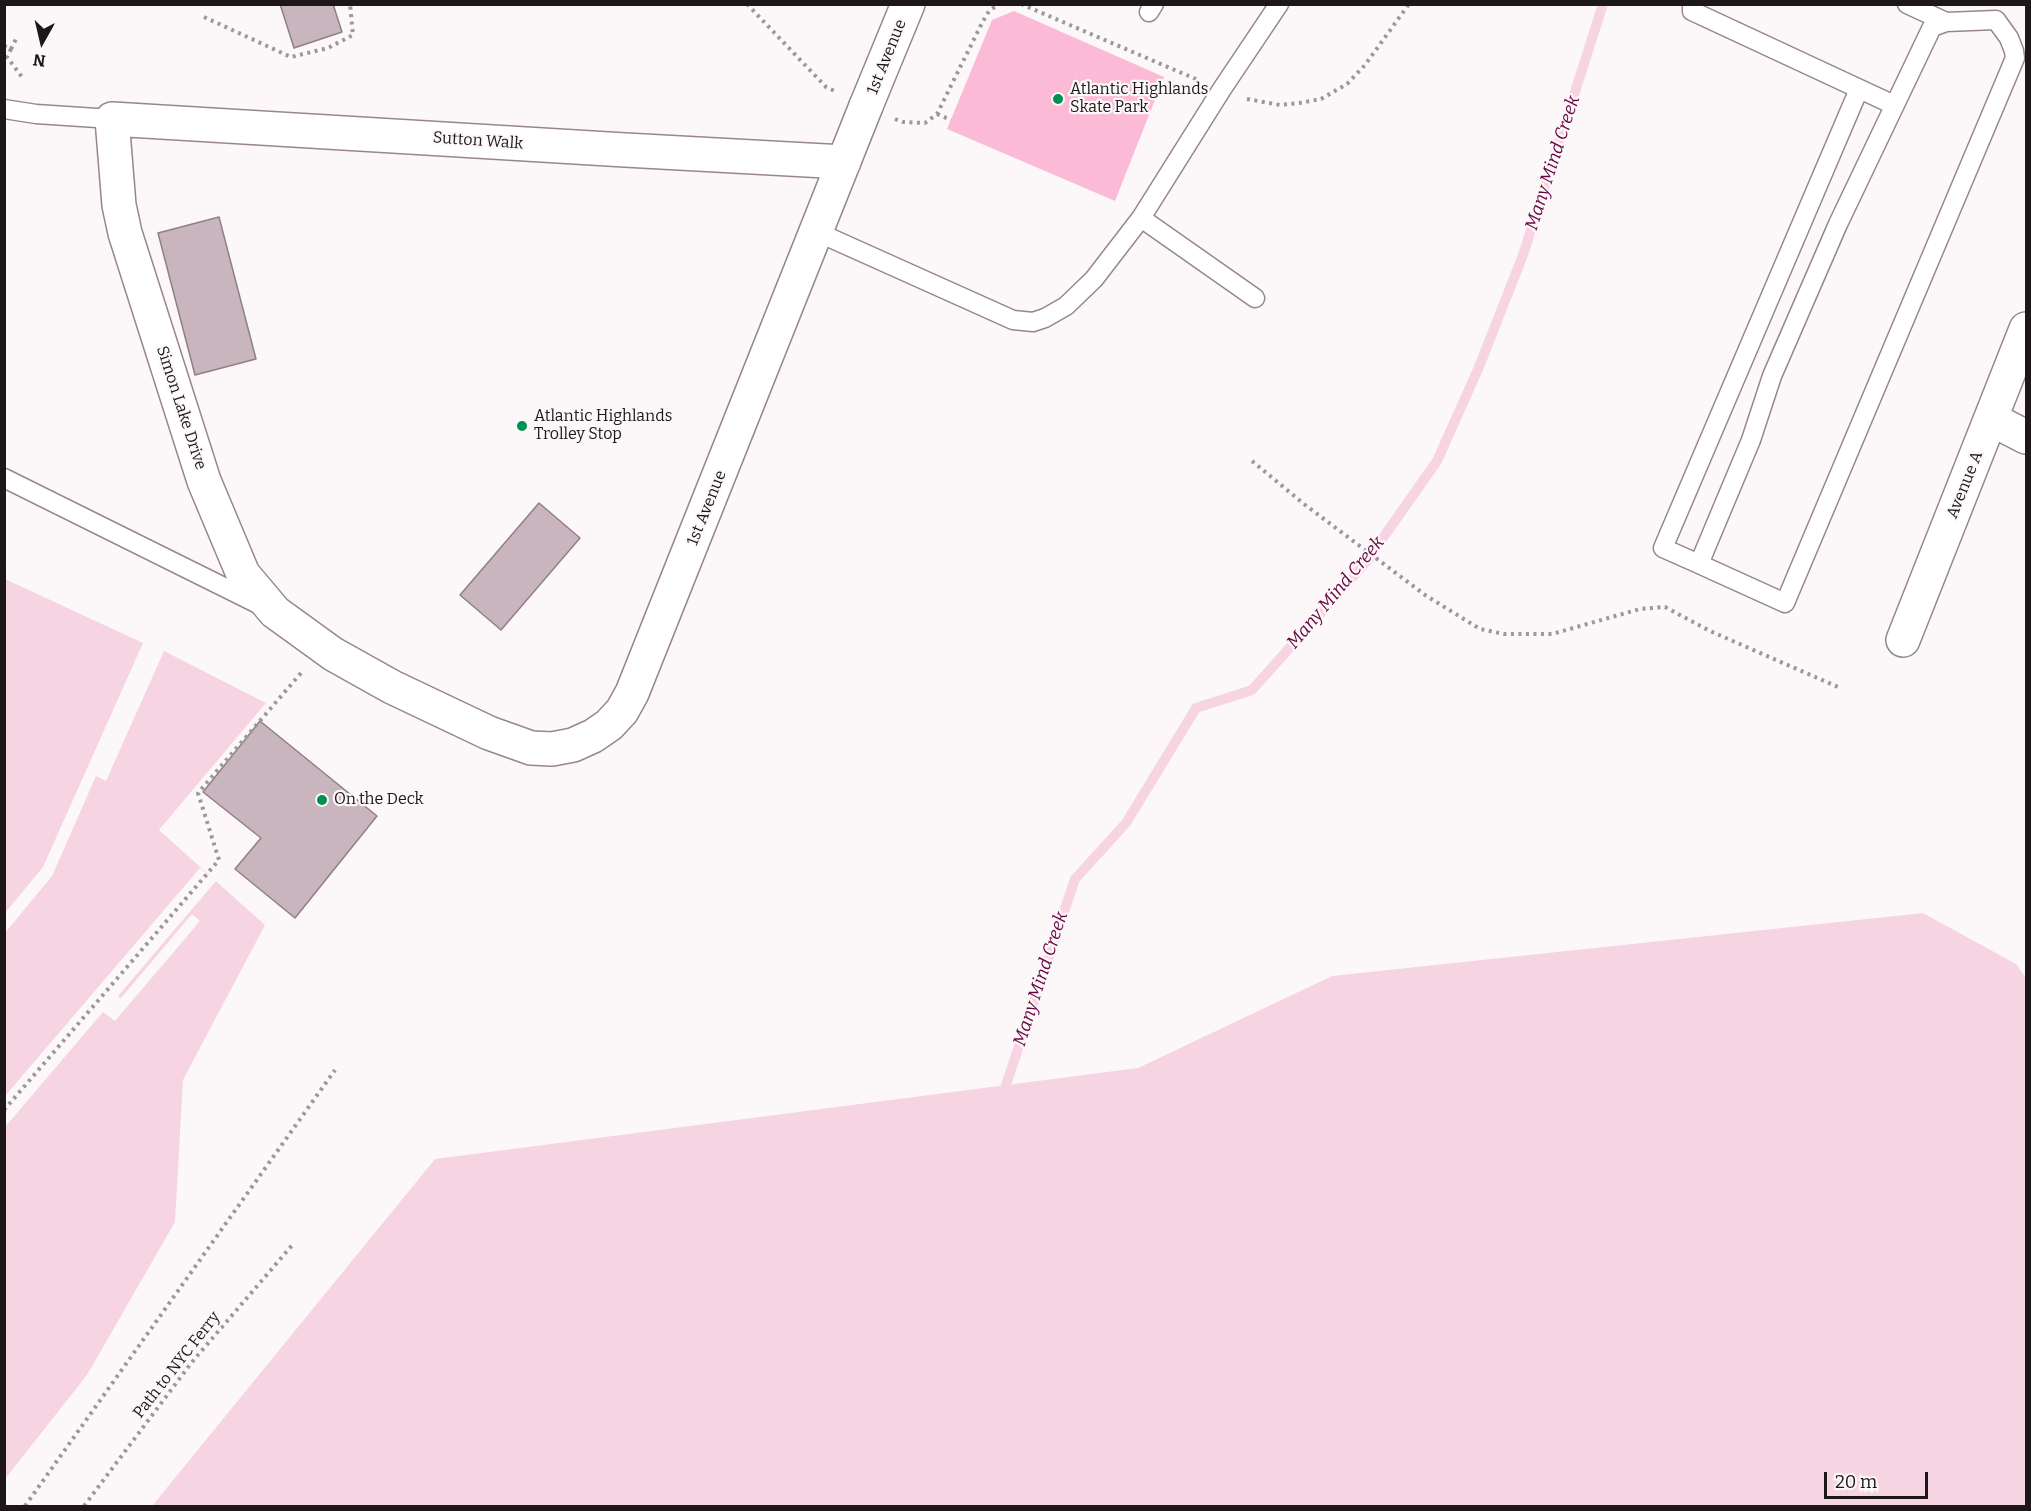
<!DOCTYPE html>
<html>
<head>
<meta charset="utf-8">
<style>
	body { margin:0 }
	#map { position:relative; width:2031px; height:1511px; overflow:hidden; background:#fcf8fa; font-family:Bitter,serif }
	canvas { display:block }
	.frame { position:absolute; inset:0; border:6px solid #1d1719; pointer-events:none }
	.north { position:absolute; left:12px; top:12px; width:60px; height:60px; -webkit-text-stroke:4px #fcf8fa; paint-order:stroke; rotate:188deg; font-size:16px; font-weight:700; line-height:24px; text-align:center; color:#1d1719 }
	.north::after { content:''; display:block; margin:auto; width:21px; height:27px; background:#1d1719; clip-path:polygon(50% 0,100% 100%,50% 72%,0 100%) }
	.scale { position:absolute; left:1824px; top:1472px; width:104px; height:27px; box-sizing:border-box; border:3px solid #1d1719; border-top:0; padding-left:8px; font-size:18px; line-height:21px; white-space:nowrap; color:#1d1719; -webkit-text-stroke:4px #fcf8fa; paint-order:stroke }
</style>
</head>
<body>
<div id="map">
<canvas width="2031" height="1511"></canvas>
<div class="frame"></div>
<div class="north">N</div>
<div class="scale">20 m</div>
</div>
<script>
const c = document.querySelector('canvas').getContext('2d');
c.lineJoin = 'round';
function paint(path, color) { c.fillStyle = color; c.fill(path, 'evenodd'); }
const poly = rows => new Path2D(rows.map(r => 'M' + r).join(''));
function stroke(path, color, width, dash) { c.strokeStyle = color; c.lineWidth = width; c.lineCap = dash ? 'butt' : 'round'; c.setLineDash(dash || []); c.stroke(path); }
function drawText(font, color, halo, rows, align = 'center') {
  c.font = font + ' Bitter,serif'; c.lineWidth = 4.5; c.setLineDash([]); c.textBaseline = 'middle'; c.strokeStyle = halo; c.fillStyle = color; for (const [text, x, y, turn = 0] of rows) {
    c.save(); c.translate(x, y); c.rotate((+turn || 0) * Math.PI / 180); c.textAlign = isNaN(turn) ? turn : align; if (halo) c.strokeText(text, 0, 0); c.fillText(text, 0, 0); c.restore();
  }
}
const green = poly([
	[1014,11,1164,77,1115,201,947,129,992,20]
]);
const water = poly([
	[5,562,276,691,159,830,265,925,183,1080,175,1222,87,1375,5,1479],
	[1923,913,2016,964,2026,978,2026,1506,152,1506,435,1159,1138,1068,1332,976]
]);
const pier = poly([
	[5,562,276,691,266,703,164,651,106,781,96,776,52,876,5,933,5,913,43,867,143,643,5,579],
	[200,868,216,881,118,996,121,998,192,914,200,921,115,1021,103,1012,5,1127,5,1096]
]);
const stream = poly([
	[1006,1085,1075,879,1126,823,1196,708,1252,690,1366,562,1437,461,1479,367,1523,255,1603,4]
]);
const building = poly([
	[280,4,333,4,342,32,294,48,280,4],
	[219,217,256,359,195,375,158,233,219,217],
	[539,503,580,538,501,630,460,595,539,503],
	[260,721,377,816,295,918,235,869,261,838,203,792,260,721]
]);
const path = poly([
	[747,4,826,87,837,92],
	[1021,4,1198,80],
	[204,17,291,57,328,48,353,35,350,4],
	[4,46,11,49,17,37],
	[11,49,7,57,22,77],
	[1247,99,1280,105,1299,103,1321,99,1347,84,1365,65,1409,4],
	[937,114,951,120],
	[895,119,903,122,925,123,937,114,982,23,989,11,999,4],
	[1252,461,1304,504,1425,595,1480,629,1504,634,1552,634,1640,609,1665,607,1710,631,1838,687],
	[4,1110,219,860,198,793,301,673],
	[25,1506,335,1070],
	[84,1506,192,1362,294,1243]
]);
const service = poly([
	[1692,4,1692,11,1894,105],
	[1907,4,1946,22],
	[1149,12,1154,4],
	[1996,20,2009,38,2014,51,2015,58,1785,603,1699,564,1751,440,1772,376,1838,224,1932,27,1946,22,1996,20],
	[4,109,36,114,112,119],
	[1141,218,1255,298],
	[817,232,1013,320,1033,322,1045,318,1066,306,1094,279,1141,218,1222,89,1279,4],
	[4,478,258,604],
	[1699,564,1663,548,1859,89]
]);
const minor = poly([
	[844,162,625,150,112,119,119,205,125,233,204,481,243,574,275,612,333,654,392,687,489,733,531,748,552,749,573,745,593,736,609,725,622,711,632,693,866,106],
	[1991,419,2026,437],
	[1903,640,2026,329]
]);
const tertiary = poly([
	[866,106,908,4]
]);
const markers = [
	[1058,99,6,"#00904f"],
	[522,426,6,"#00904f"],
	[322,800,6,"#00904f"]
];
const streetNames = [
	["1st Avenue",887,57,-68],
	["Sutton Walk",478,141,4],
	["Simon Lake Drive",181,408,72],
	["Avenue A",1965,485,-68],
	["1st Avenue",707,508,-68],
	["Path to NYC Ferry",177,1365,-52]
];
const poiNames = [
	["Atlantic Highlands",1070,90],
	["Skate Park",1070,108],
	["Atlantic Highlands",534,417],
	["Trolley Stop",534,435],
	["On the Deck",334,800]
];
const waterNames = [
	["Many Mind Creek",1553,163,-72],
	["Many Mind Creek",1336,593,-50],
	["Many Mind Creek",1041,979,-72]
];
paint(green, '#fbbbd6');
paint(water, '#f7d4e2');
paint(pier, '#fcf8fa');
stroke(stream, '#f7d4e2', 10);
paint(building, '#c8b5bd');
stroke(building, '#917f86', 1.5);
stroke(service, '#98868d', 21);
stroke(minor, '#98868d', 36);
stroke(tertiary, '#98868d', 36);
stroke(path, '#9c9799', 4, [3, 4.5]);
stroke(service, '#fff', 18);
stroke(minor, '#fff', 33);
stroke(tertiary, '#fff', 33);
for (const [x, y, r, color] of markers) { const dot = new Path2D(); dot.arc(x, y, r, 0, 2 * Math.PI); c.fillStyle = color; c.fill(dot); stroke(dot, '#fcf8fa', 2); }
drawText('16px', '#1d1719', '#fcf8fa', streetNames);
drawText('16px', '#1d1719', '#fcf8fa', poiNames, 'left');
drawText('italic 18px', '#690641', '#fcf8fa', waterNames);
</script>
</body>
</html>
